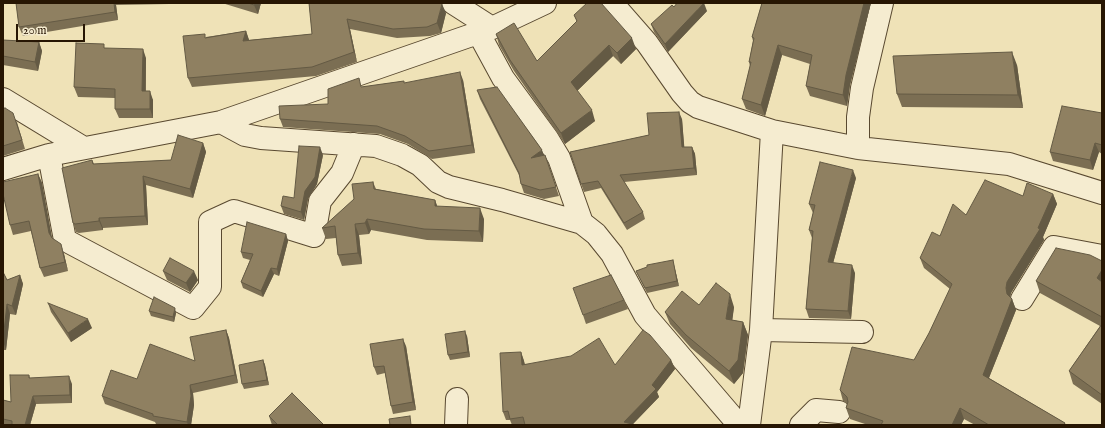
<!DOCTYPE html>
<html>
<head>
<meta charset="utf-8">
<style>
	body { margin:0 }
	#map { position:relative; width:1105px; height:428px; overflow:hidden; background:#efe2b7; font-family:"IM FELL English",serif }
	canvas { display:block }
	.frame { position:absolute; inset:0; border:4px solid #271603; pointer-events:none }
	.scale { position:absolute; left:16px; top:24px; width:69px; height:18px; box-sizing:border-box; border:2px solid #271603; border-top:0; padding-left:5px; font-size:12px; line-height:14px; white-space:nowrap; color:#271603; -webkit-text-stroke:3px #f5ecd0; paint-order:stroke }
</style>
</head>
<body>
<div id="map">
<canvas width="1105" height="428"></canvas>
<div class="frame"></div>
<div class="scale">20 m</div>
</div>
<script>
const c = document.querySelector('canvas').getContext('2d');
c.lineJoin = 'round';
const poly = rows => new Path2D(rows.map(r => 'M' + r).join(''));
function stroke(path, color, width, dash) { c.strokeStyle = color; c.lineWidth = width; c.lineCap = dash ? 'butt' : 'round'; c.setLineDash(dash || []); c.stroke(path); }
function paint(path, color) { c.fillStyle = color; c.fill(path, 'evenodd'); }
const minor = poly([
	[453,3,492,28],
	[612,3,647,43,682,93,690,102,698,107,772,131,858,148,1009,164,1102,193],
	[478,32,503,78,547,138,559,158,582,223],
	[3,99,82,147],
	[221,122,245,135,261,138,376,146,402,155,420,165,438,182,449,187,502,200,582,223,596,234,612,254,645,315,739,425],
	[858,148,858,117,862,88,882,3],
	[49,155,65,240,193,308,210,287,210,222,234,211,314,236,320,201,342,173,354,144],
	[3,169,49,155,221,122,492,28,545,3],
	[1022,299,1054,247,1102,256],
	[761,330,862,332],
	[456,425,457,399],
	[749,425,761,330,772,131],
	[801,425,816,410,839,412]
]);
const wall = poly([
	[16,3,169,3,169,4,116,5,118,20,23,36,19,27],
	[222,3,261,3,258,14],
	[309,3,446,13,441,33,430,36,397,38,350,29,357,62,316,76,192,87,188,78,206,37,246,31,249,40,312,34],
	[762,3,871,3,850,85,847,106,810,96,806,86,810,64,782,55,765,116,746,109,742,99,750,66,749,62,753,41,752,37],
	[674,7,707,11,668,52,654,32,651,24],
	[574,15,636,49,621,64,613,56,577,91,595,121,565,144,514,71,499,45,496,34,537,61,577,22],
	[3,40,39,42,42,51,38,71,3,65],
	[105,48,146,58,146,91,153,100,153,118,119,118,115,109,115,98,78,97,74,87],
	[1017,65,1023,108,902,107,897,94],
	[463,80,475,153,432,159,408,144,380,134,283,127,280,119,328,104,362,87,404,81,404,83],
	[477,90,544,156,545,155,559,196,544,199,524,193,521,184,520,177,480,99],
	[3,109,17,122,25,149,3,156],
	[1102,113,1102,154,1099,152,1093,170,1053,161,1050,152],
	[682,119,684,147,692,147,695,154,697,175,624,182,643,212,645,219,627,230,601,188,584,192,570,152,649,135],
	[203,143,206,152,193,198,146,185,148,225,103,228,103,230,79,233,76,232,73,223,92,160,94,164,171,160],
	[323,155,317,184,308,199,304,220,284,214,281,206,294,198],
	[38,174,42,183,52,239,64,254,68,271,44,277,40,268,31,231,13,235,10,225],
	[856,178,833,263,855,273,851,319,809,318,806,309,812,238,809,230,813,213,809,204],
	[373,182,376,189,435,200,437,206,484,219,483,242,427,240,371,230,369,234,359,235,362,264,342,266,338,255,336,238,326,239,322,228],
	[1053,194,1057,204,1043,237,1044,240,1011,293,1010,297,1012,299,1016,310,989,378,1065,423,1066,425,975,425,964,419,961,425,868,425,850,419,846,408,847,404,843,401,840,390,914,360,929,333,950,289,924,268,920,258,940,236,966,215,1023,196],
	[286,234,288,241,279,276,274,274,263,297,243,288,241,282,250,260,243,258,241,252],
	[673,260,674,265,679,286,647,293,636,271],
	[1102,261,1102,404,1073,384,1069,371,1100,326,1040,293,1036,281],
	[163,271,198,280,190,292,167,280],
	[3,272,7,280,20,275,23,284,16,315,10,314,6,350,3,350],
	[624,300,628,309,586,324,583,315],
	[48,303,92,328,71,342,51,312],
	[699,305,734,307,732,320,743,322,748,335,743,373,734,384,691,348,670,324,665,312],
	[149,311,176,313,174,322,151,316],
	[226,330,229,338,238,383,193,393,194,405,191,425,160,425,156,424,155,422,105,404,102,396,137,379,195,361],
	[467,336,470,357,450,360,448,355],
	[406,346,416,410,393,414,391,406,385,373,377,375,374,367],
	[521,352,525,364,615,365,671,360,675,369,657,392,659,397,633,424,636,425,512,425,510,420,506,420,503,412],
	[263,360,265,365,269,385,244,389,242,384],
	[29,375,30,378,72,384,72,403,36,404,30,425,3,425,3,400,11,402],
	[269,416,324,425,272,425]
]);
const shadedWall = poly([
	[114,3,115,3,116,5,118,20,115,12],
	[255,3,261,3,258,14,254,5],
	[704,3,707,11,668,52,665,44],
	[864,3,871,3,850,85,847,106,843,95,846,75],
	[442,4,446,13,441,33,437,23],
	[347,19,350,29,357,62,354,52],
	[246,31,249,40,243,41],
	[632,38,636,49,621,64,617,53],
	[39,42,42,51,38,71,35,62],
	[609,45,613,56,575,93,571,82],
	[778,45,782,55,765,116,761,105],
	[143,49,146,58,145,100,142,91],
	[1012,52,1017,65,1023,108,1018,95],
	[460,72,463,80,475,153,472,145],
	[150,91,153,100,153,118,150,109],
	[592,110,595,121,565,144,561,133],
	[679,112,682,119,685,155,682,147],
	[203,143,206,152,193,198,190,189],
	[1095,143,1099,152,1093,170,1090,160],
	[320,147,323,155,317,184,308,199,304,220,301,212,305,191],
	[692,147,695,154,697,175,694,168],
	[542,150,545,159,531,158],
	[853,170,856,178,831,271,828,262],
	[38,174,42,183,53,243,49,233],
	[143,176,146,185,148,225,145,216],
	[1053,194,1057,204,1043,237,1044,240,1011,293,1010,298,1012,299,1016,310,986,385,983,375,1007,294,1006,288,1007,282,1038,228],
	[435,200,439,211,435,206],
	[480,208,484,219,483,242,479,231],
	[99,218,103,228,103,230,99,221],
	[367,219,371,230,369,234,365,223],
	[355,224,359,235,362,264,358,253],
	[286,234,288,241,279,276,277,269],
	[61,244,64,254,68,271,65,262],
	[673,260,674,265,679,286,677,281],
	[852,265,855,273,851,319,848,311],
	[271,268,274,274,263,297,261,291],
	[1102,270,1102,290,1097,278],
	[194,271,198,280,190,292,186,283],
	[20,275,23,284,16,315,12,306],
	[730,294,734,307,731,331,726,319],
	[7,304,10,314,6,350,3,341],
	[175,308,176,313,174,322,173,317],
	[88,319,92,328,71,342,68,333],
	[743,322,748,335,743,373,734,384,729,371],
	[226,330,229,338,238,383,235,375],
	[465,331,467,336,470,357,468,352],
	[403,339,406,346,416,410,413,402],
	[521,352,524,361,525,373,522,365],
	[263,360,265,365,269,385,267,380],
	[671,360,675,369,657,392,659,397,632,425,624,422],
	[69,376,72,384,72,403,70,395],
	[190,385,193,393,194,405,191,425,188,425,187,422],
	[33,396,36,404,30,425,25,425],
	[960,408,964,419,961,425,952,425]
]);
const building = poly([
	[16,3,114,3,115,12,19,27,16,3],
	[248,3,255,3,254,5,248,3],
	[309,3,442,3,442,4,437,23,427,27,393,29,347,19,354,52,312,67,188,78,183,36,205,34,205,38,246,31,243,41,312,34,309,3],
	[587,3,601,3,632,38,617,53,609,45,571,82,592,110,561,133,510,60,496,34,514,23,537,61,577,21,574,15,587,3],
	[677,3,704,3,665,44,651,24,672,5,674,7,677,3],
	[762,3,864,3,846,75,843,95,806,86,812,55,778,45,761,105,742,99,751,62,749,62,754,38,752,37,762,3],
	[3,40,39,42,35,62,3,56,3,40],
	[76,43,104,44,104,48,143,49,142,91,150,91,150,109,115,109,115,89,74,87,76,43],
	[1012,52,1018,95,897,94,893,56,1012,52],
	[460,72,472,145,429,151,405,136,377,126,280,119,279,106,328,104,328,89,359,78,361,87,404,81,404,83,460,72],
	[497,87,542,150,531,158,545,155,556,187,540,190,521,184,519,173,477,90,497,87],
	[1062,106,1102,113,1102,145,1095,143,1090,160,1050,152,1062,106],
	[5,108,13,113,22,140,3,146,3,109,5,108],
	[679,112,682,147,692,147,694,168,620,175,643,212,624,223,598,181,581,184,570,152,649,135,647,113,679,112],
	[178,135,203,143,190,189,143,176,145,216,99,218,99,221,75,224,73,223,62,168,92,160,93,164,171,160,178,135],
	[299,146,320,147,315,177,305,191,301,212,281,206,283,196,294,198,299,146],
	[820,162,853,170,828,262,852,265,848,311,806,309,813,231,809,230,815,205,809,204,820,162],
	[38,174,49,233,52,238,61,244,65,262,40,268,29,221,10,225,3,194,3,182,38,174],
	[985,180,1023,196,1027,183,1053,194,1038,228,1040,229,1007,282,1006,288,1007,294,1012,299,983,375,1065,423,1063,425,989,425,960,408,952,425,881,425,883,421,846,408,848,402,847,397,840,390,852,347,914,360,929,333,952,284,920,258,932,232,940,236,953,204,966,215,985,180],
	[373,182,374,189,435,200,435,206,480,208,479,231,424,229,367,219,365,223,355,224,358,253,338,255,335,226,322,228,354,199,352,184,373,182],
	[247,222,286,234,277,269,271,268,261,291,241,282,253,254,241,252,247,222],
	[1056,248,1090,255,1102,261,1102,270,1097,278,1102,282,1102,317,1036,281,1056,248],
	[170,258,194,271,186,283,163,271,170,258],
	[673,260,677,281,645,288,636,271,647,267,647,265,673,260],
	[3,272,7,280,20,275,12,306,7,304,3,340,3,272],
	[611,275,624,300,583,315,573,288,611,275],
	[716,283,730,294,726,319,743,322,738,360,729,371,686,335,665,312,682,291,699,305,716,283],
	[154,297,175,308,173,317,149,311,154,297],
	[48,303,88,319,68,333,48,303],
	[1102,324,1102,395,1069,371,1102,324],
	[226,330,235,375,190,385,191,396,187,422,153,416,153,414,102,396,111,370,137,379,150,344,195,361,190,337,226,330],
	[643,330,650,335,671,360,652,385,656,389,624,422,636,425,525,425,523,417,510,419,508,411,503,412,500,353,521,352,522,365,571,356,599,338,615,365,643,330],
	[465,331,468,352,448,355,445,334,465,331],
	[403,339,413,402,391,406,384,366,374,367,370,344,403,339],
	[263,360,267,380,242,384,239,365,263,360],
	[10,375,29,375,29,378,69,376,70,395,33,396,25,425,12,425,12,421,3,419,3,400,11,402,10,375],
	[292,393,324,425,278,425,269,416,292,393],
	[410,416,411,425,390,425,389,419,410,416]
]);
stroke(minor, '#594930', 24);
stroke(minor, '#f5ecd0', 22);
paint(wall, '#7b6e53');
paint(shadedWall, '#645a44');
paint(building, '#8f8061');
stroke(building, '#645a44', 1);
</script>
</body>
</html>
